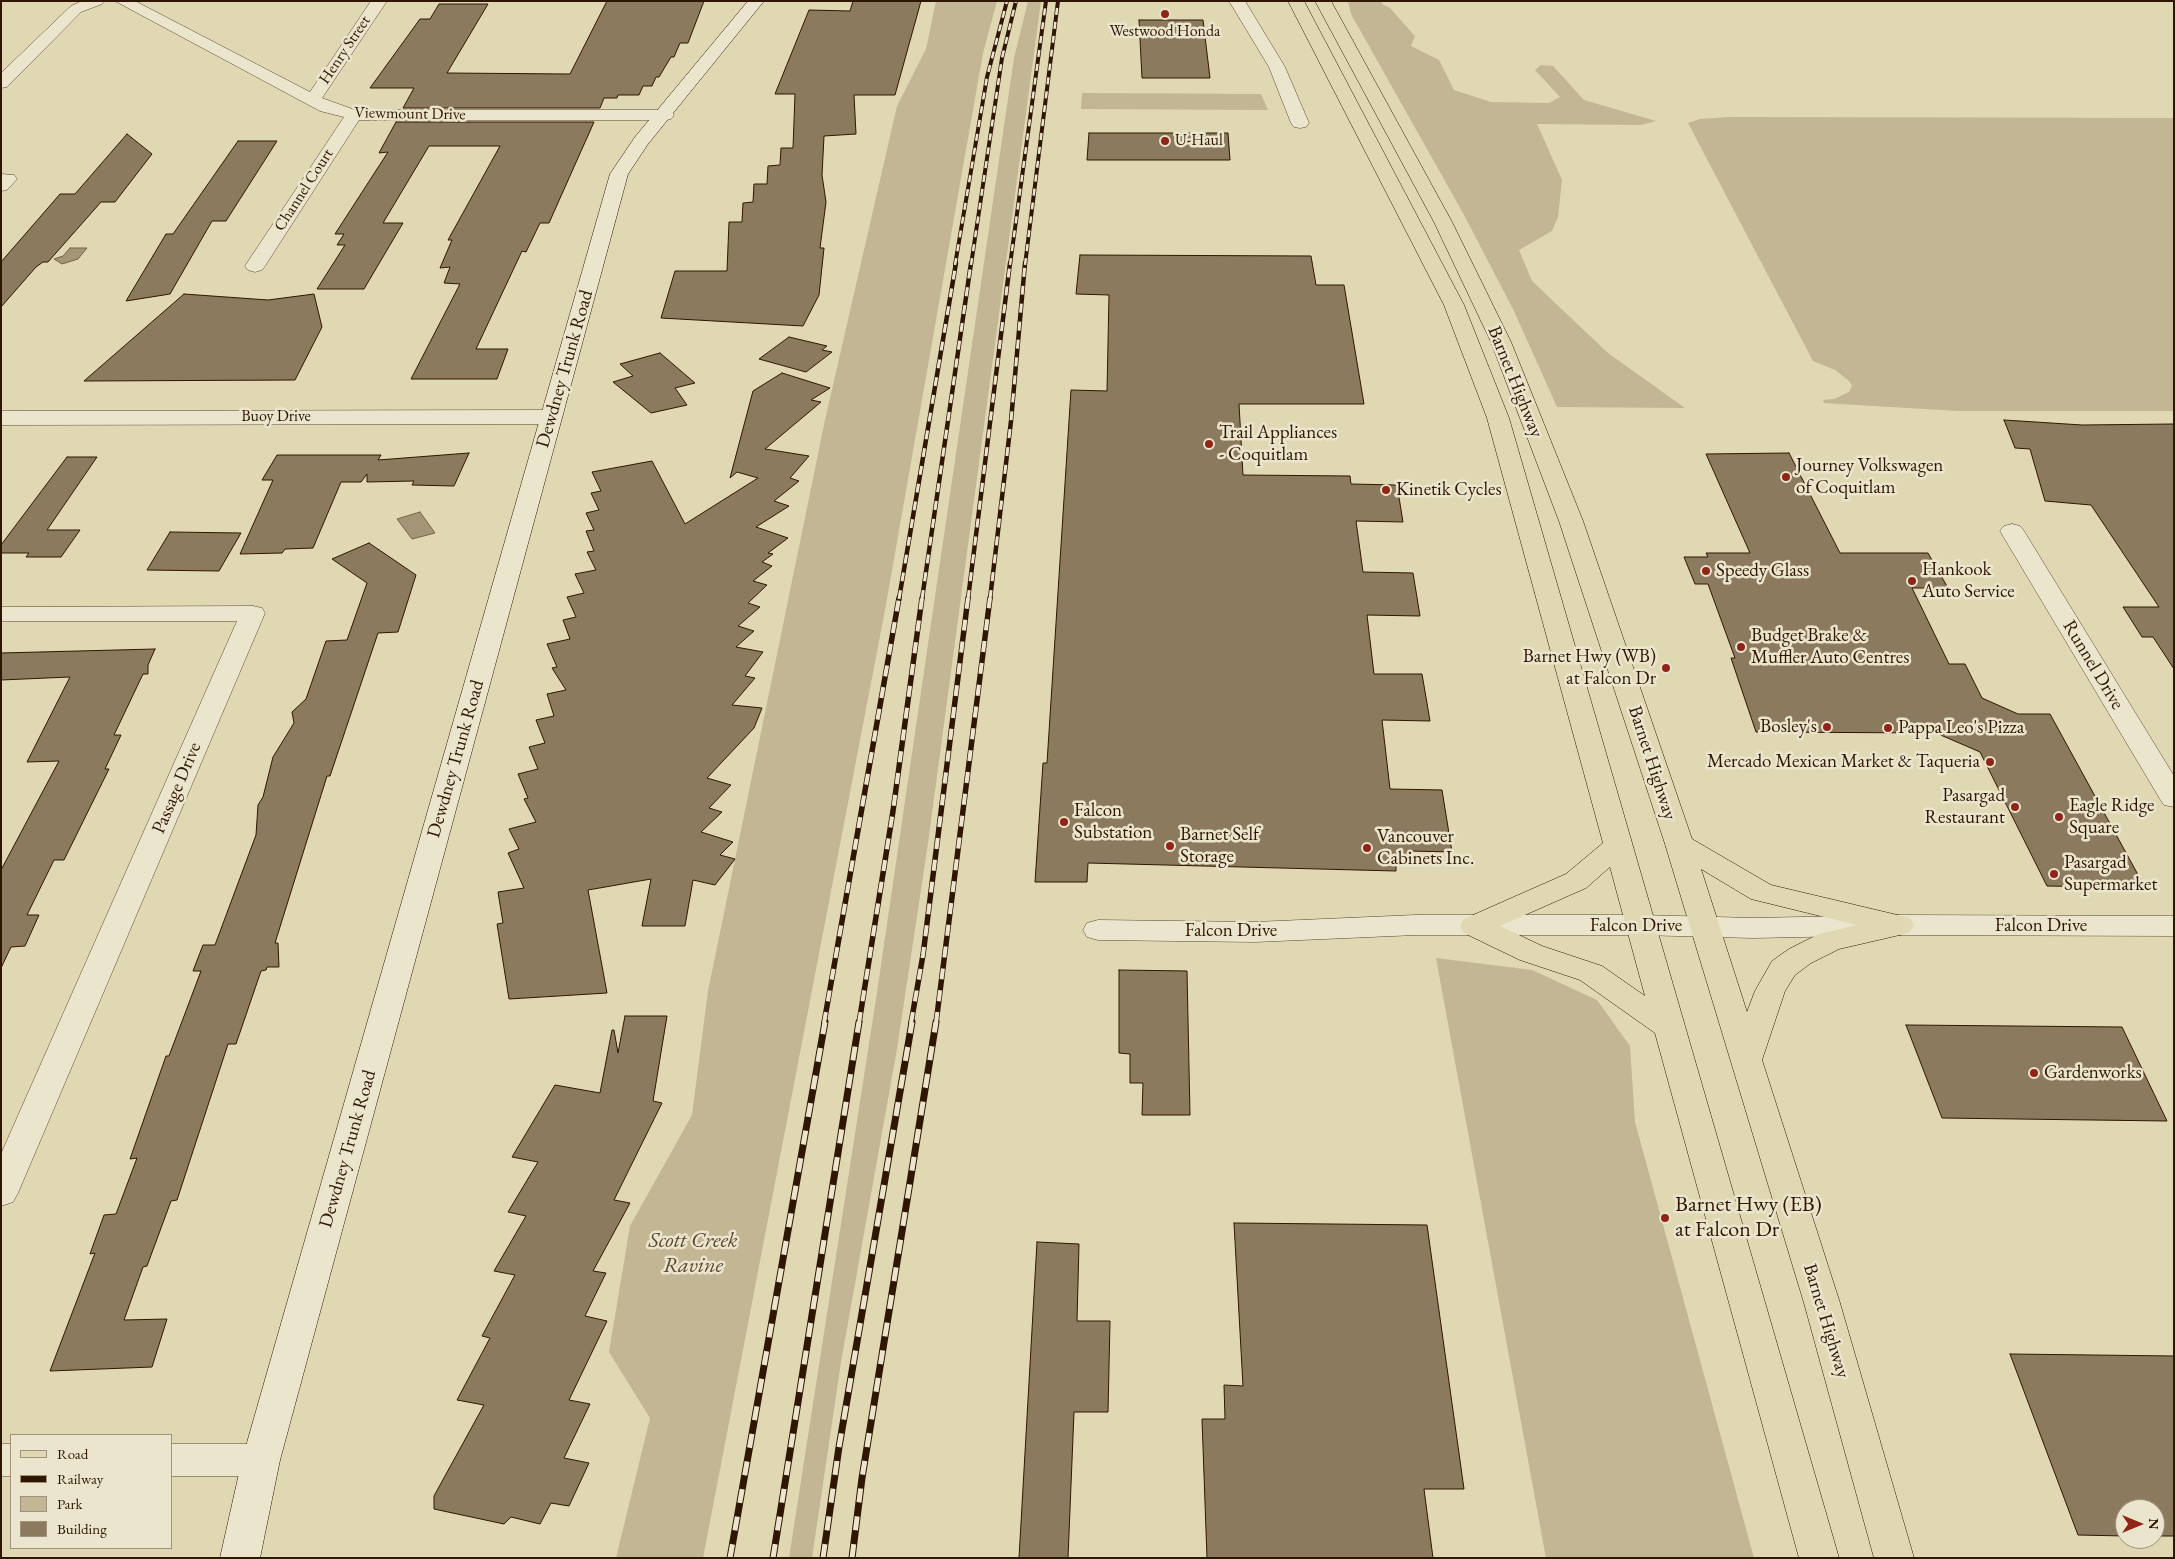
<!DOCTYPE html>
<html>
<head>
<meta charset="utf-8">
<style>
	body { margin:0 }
	#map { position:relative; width:2175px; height:1559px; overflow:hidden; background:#e0d7b3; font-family:"EB Garamond",serif }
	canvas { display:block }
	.frame { position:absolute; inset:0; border:2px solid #2f1602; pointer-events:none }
	.legend { position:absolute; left:10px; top:1434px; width:162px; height:115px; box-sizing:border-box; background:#ebe5ce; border:1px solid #a0927c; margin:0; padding:6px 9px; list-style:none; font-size:15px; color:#2f1602 }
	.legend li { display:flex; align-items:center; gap:10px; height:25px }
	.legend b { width:25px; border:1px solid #a0927c }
	.north { position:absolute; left:2115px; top:1499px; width:50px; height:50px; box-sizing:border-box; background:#ebe5ce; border:1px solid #a0927c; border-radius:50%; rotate:90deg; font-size:14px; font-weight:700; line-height:20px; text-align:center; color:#2f1602 }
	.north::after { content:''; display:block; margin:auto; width:18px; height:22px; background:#8f2418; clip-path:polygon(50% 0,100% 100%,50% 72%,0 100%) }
</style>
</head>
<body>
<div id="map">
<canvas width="2175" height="1559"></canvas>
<div class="frame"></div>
<ul class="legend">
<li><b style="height:6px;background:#e0d7b3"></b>Road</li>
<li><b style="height:6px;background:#2f1602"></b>Railway</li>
<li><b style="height:14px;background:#c2b695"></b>Park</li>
<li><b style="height:14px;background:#8b7a5e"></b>Building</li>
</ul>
<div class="north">N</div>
</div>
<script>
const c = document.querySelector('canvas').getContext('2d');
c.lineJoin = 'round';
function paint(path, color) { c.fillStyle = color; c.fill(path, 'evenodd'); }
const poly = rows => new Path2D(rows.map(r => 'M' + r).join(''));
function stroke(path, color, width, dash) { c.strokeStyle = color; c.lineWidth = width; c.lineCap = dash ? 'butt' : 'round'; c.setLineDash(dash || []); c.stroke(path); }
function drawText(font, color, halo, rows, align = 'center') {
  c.font = font + ' "EB Garamond",serif'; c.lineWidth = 5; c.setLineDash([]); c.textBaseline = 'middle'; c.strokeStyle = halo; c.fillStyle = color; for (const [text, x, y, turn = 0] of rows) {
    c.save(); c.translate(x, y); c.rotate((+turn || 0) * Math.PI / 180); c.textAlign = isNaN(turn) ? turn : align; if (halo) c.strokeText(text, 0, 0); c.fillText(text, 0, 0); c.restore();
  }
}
const green = poly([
	[936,1,997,1,983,53,885,610,703,1558,616,1558,650,1418,609,1352,630,1226,692,1115,708,991,825,420,897,106,926,49],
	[1028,1,1041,1,928,843,897,1049,841,1362,812,1558,789,1558,876,999,1014,58],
	[1348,1,1382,1,1382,4,1390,8,1415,36,1411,46,1439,60,1454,90,1491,102,1549,103,1560,97,1535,70,1541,65,1553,66,1584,100,1656,121,1641,125,1537,124,1562,180,1558,217,1552,231,1519,250,1532,281,1608,353,1685,408,1557,407,1514,311,1463,213,1351,14],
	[1082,93,1261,94,1268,110,1081,109],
	[1729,117,2174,118,2174,411,1958,411,1824,403,1823,400,1834,399,1849,392,1852,386,1849,381,1835,370,1813,361,1688,123,1700,119],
	[1436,958,1532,970,1597,1000,1630,1046,1635,1122,1754,1558,1546,1558]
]);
const water = poly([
	[70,248,87,248,78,259,62,264,54,259,63,256,70,248],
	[420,512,435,533,412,539,397,519,420,512]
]);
const building = poly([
	[607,1,704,1,688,43,680,43,674,57,671,57,659,77,656,77,652,86,643,86,639,95,618,95,617,98,604,98,600,108,403,108,414,88,370,88,420,19,430,19,439,4,488,4,447,73,570,74,607,1],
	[853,1,921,1,895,95,854,95,856,134,824,136,822,175,826,202,820,248,824,248,819,295,803,326,661,318,675,271,727,271,729,222,742,222,743,203,753,202,754,184,767,184,768,166,780,165,781,148,793,148,795,94,775,94,809,10,850,11,853,1],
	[1139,20,1203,20,1210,78,1142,78,1139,20],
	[396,122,594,122,549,223,540,223,526,252,522,251,476,349,508,349,497,379,411,379,460,284,444,283,450,267,440,268,452,240,448,240,500,146,429,146,383,223,403,223,364,289,317,289,345,245,337,245,344,234,335,234,388,152,379,153,396,122],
	[1089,133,1228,133,1230,160,1087,160,1089,133],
	[127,134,152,154,115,202,101,202,48,262,43,262,36,267,1,307,1,262,60,194,75,194,127,134],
	[238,141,277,141,226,221,212,221,170,294,126,301,166,234,173,234,238,141],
	[1080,255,1311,256,1316,285,1344,285,1364,404,1239,404,1243,475,1350,476,1351,484,1397,485,1403,522,1356,521,1363,572,1413,573,1420,616,1367,615,1374,674,1422,674,1430,721,1382,720,1390,789,1442,790,1452,852,1410,851,1411,863,1396,862,1396,871,1088,863,1087,882,1035,882,1043,763,1047,763,1071,390,1107,391,1109,295,1076,294,1080,255],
	[184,294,268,300,314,294,322,327,295,380,84,381,184,294],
	[789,337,827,346,822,350,832,352,806,372,759,359,789,337],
	[660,353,695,383,675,388,687,405,651,413,613,382,633,376,620,364,660,353],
	[782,373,830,388,811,400,821,402,765,449,809,456,790,478,799,481,774,501,789,506,756,527,788,538,768,553,773,554,762,562,772,566,753,581,767,585,748,603,760,607,738,626,754,631,736,647,763,652,745,676,755,678,732,705,762,708,754,728,707,778,731,785,709,808,722,812,701,832,733,842,720,855,735,859,715,885,693,880,685,926,642,926,651,879,588,890,607,993,509,999,497,924,503,923,498,892,524,888,508,853,519,849,509,829,536,822,524,799,528,798,518,774,538,769,529,747,545,743,536,720,554,716,547,694,566,690,552,668,557,667,547,644,570,639,563,620,576,617,567,597,584,593,575,574,596,570,587,552,594,551,586,531,594,530,586,513,599,510,591,493,601,491,592,472,652,461,685,524,758,478,737,472,730,478,753,391,782,373],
	[2004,420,2082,425,2174,424,2174,669,2153,637,2142,637,2123,607,2159,607,2091,505,2045,501,2030,449,2015,448,2004,420],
	[469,453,454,486,412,485,414,481,367,482,367,474,361,482,341,482,313,548,285,549,282,553,240,554,273,480,262,480,277,455,381,455,378,460,469,453],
	[1789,453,1840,553,1928,553,1948,588,1912,588,1949,664,1965,664,1982,698,2018,714,2050,714,2142,882,2101,882,2103,887,2047,886,1980,752,1936,733,1756,732,1731,658,1735,658,1708,584,1695,584,1684,557,1708,557,1706,553,1750,553,1706,454,1789,453],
	[67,457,97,457,47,530,80,530,61,557,26,557,29,553,1,553,1,545,67,457],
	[170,532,241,533,219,571,147,570,170,532],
	[369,543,416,575,398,632,378,633,330,776,327,776,275,943,278,943,279,967,267,967,266,970,261,971,236,1044,228,1044,177,1200,171,1201,147,1266,143,1267,124,1320,167,1319,152,1367,50,1371,95,1253,90,1254,104,1215,116,1214,137,1158,130,1159,166,1056,169,1056,201,971,193,971,203,945,215,945,256,835,258,805,263,797,273,757,294,723,292,712,306,699,326,641,347,640,367,583,332,559,369,543],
	[155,649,148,665,148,674,143,674,114,735,121,735,105,769,109,769,64,860,54,860,27,915,39,915,25,946,11,947,1,968,1,870,59,761,27,762,70,677,1,680,1,653,155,649],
	[1119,970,1187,971,1190,1115,1142,1115,1143,1083,1130,1083,1130,1054,1119,1053,1119,970],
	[625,1016,667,1016,653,1101,662,1103,614,1200,630,1203,593,1271,606,1273,585,1316,607,1321,569,1400,590,1404,564,1458,589,1463,569,1506,551,1503,540,1524,511,1517,504,1524,434,1509,434,1496,484,1405,457,1400,490,1338,482,1336,515,1275,494,1271,526,1216,508,1212,538,1162,512,1157,555,1085,600,1093,612,1030,614,1030,618,1053,625,1016],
	[1906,1025,2122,1027,2167,1121,1942,1118,1906,1025],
	[1234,1223,1427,1225,1464,1489,1424,1489,1433,1558,1207,1558,1202,1419,1225,1419,1224,1385,1243,1386,1234,1223],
	[1037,1242,1079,1244,1077,1321,1110,1321,1108,1412,1074,1412,1068,1558,1019,1558,1037,1242],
	[2010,1354,2174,1356,2174,1536,2155,1536,2155,1509,2125,1509,2125,1536,2078,1535,2010,1354]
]);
const minor = poly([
	[82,1,105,1,102,4,81,12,7,87,1,88,1,73,71,6,82,1],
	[115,1,135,1,310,92,371,1,387,1,322,98,355,110,665,110,671,111,674,115,671,119,665,120,359,120,265,266,262,270,255,272,248,270,245,266,344,117,320,111,115,1],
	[1229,1,1245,1,1285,67,1309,123,1306,127,1300,128,1294,127,1291,123,1269,67,1229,1],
	[1,174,14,175,17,179,7,190,1,191,1,174],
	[551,410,559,412,562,417,559,422,551,424,1,425,1,411,551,410],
	[2012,524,2020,526,2024,531,2174,776,2174,807,2164,805,2160,799,2000,531,2004,526,2012,524],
	[253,606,262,608,265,613,18,1193,13,1202,1,1206,1,1154,237,621,1,621,1,607,253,606],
	[1416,915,1640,915,1651,918,1655,925,1651,932,1640,935,1416,935,1255,942,1098,940,1087,937,1083,930,1087,923,1098,920,1255,922,1416,915],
	[1,1444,11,1444,11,1476,1,1476,1,1444],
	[171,1444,261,1444,274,1449,280,1460,274,1471,261,1476,171,1476,171,1444]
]);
const tertiary = poly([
	[1640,915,1753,918,1899,915,2174,916,2174,936,1899,935,1753,938,1640,935,1629,932,1625,925,1629,918,1640,915]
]);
const secondary = poly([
	[748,1,764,1,648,144,628,174,280,1460,260,1558,220,1558,242,1460,610,174,635,137,748,1]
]);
const primary = poly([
	[1288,1,1304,1,1464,305,1509,418,1839,1558,1799,1558,1655,1033,1580,980,1520,960,1464,933,1460,926,1464,919,1566,874,1603,843,1487,418,1444,305,1288,1],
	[1610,867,1645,996,1602,966,1542,946,1500,926,1586,888,1610,867],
	[1315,1,1331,1,1452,222,1511,342,1583,521,1692,839,1771,885,1910,918,1914,925,1910,932,1904,934,1839,949,1811,963,1795,975,1785,991,1762,1060,1840,1303,1914,1558,1874,1558,1804,1303,1665,844,1559,521,1491,342,1434,222,1315,1],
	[1701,869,1751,899,1857,925,1819,934,1789,949,1772,961,1755,991,1747,1012,1701,869]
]);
const railFar3 = poly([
	[955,265,987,77,1007,1],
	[971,265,1002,58,1016,1],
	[1010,265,1046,1],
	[1025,265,1058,1]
]);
const railFar2 = poly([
	[899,599,956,263],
	[922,599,971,263],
	[968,599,1010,263],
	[990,599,1011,421,1025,263]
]);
const railFar1 = poly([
	[824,1023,899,598],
	[859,1023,893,811,922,598],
	[911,1023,923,955,968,598],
	[936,1023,990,598]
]);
const rail = poly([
	[730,1558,825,1022],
	[773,1558,859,1022],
	[823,1558,839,1447,912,1022],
	[852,1558,862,1478,936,1022]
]);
const markers = [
	[1165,14,5,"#8f2418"],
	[1165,141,5,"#8f2418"],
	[1209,444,5,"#8f2418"],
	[1786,477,5,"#8f2418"],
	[1386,490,5,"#8f2418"],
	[1706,571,5,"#8f2418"],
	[1912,581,5,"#8f2418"],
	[1741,647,5,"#8f2418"],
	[1666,668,5,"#8f2418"],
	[1827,727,5,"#8f2418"],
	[1888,728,5,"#8f2418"],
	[1990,762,5,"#8f2418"],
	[2015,807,5,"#8f2418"],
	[2059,817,5,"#8f2418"],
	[1064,822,5,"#8f2418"],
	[1170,846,5,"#8f2418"],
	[1367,848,5,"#8f2418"],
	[2054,874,5,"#8f2418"],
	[2034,1073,5,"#8f2418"],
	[1665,1218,5,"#8f2418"]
];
const farPoinames = [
	["Westwood Honda",1165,32],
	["U-Haul",1175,141,"left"]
];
const farStreetnames = [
	["Henry Street",345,50,-56],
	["Viewmount Drive",410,114,1],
	["Channel Court",304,190,-57],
	["Buoy Drive",276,417]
];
const streetNames = [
	["Dewdney Trunk Road",565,369,-74],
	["Barnet Highway",1515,382,68],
	["Runnel Drive",2093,665,59],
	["Dewdney Trunk Road",456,759,-74],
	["Barnet Highway",1652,763,72],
	["Passage Drive",177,788,-67],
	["Falcon Drive",1636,926],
	["Falcon Drive",2041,926],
	["Falcon Drive",1231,931],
	["Dewdney Trunk Road",348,1149,-74],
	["Barnet Highway",1826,1321,73]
];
const poiNames = [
	["Trail Appliances",1219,433],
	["- Coquitlam",1219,455],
	["Journey Volkswagen",1796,466],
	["of Coquitlam",1796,488],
	["Kinetik Cycles",1396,490],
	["Hankook",1922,570],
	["Auto Service",1922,592],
	["Speedy Glass",1716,571],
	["Budget Brake &",1751,636],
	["Muffler Auto Centres",1751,658],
	["Barnet Hwy (WB)",1656,657,"right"],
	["at Falcon Dr",1656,679,"right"],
	["Bosley's",1817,727,"right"],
	["Pappa Leo's Pizza",1898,728],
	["Mercado Mexican Market & Taqueria",1980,762,"right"],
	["Pasargad",2005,796,"right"],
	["Restaurant",2005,818,"right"],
	["Eagle Ridge",2069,806],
	["Square",2069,828],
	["Falcon",1074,811],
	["Substation",1074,833],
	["Barnet Self",1180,835],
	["Storage",1180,857],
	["Vancouver",1377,837],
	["Cabinets Inc.",1377,859],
	["Pasargad",2064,863],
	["Supermarket",2064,885],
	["Gardenworks",2044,1073]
];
const nearPoinames = [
	["Barnet Hwy (EB)",1675,1205],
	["at Falcon Dr",1675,1230]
];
const nearParknames = [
	["Scott Creek",693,1241],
	["Ravine",693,1266]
];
paint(green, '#c2b695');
paint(water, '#a49577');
stroke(water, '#756248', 1);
paint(building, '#8b7a5e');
stroke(building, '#2f1602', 1);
stroke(minor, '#5b462e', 1);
stroke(tertiary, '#5b462e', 1);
stroke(secondary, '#2f1602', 1);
stroke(primary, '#2f1602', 1);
paint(minor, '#ebe5ce');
paint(tertiary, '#ebe5ce');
paint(secondary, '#ebe5ce');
paint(primary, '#e0d7b3');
stroke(railFar3, '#2f1602', 4);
stroke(railFar2, '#2f1602', 4.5);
stroke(railFar1, '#2f1602', 5.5);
stroke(rail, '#2f1602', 7);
stroke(railFar3, '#ebe5ce', 2.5, [7]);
stroke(railFar2, '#ebe5ce', 3, [9]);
stroke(railFar1, '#ebe5ce', 4, [11]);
stroke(rail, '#ebe5ce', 5, [14]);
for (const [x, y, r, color] of markers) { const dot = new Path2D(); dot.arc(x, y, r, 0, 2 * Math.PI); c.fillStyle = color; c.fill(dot); stroke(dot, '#ebe5ce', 2); }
drawText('16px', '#2f1602', '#ebe5ce', farPoinames);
drawText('16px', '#2f1602', '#ebe5ce', farStreetnames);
drawText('19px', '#2f1602', '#ebe5ce', streetNames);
drawText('19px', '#2f1602', '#ebe5ce', poiNames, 'left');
drawText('22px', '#2f1602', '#ebe5ce', nearPoinames, 'left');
drawText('italic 22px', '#5b462e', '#ebe5ce', nearParknames);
</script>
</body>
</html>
